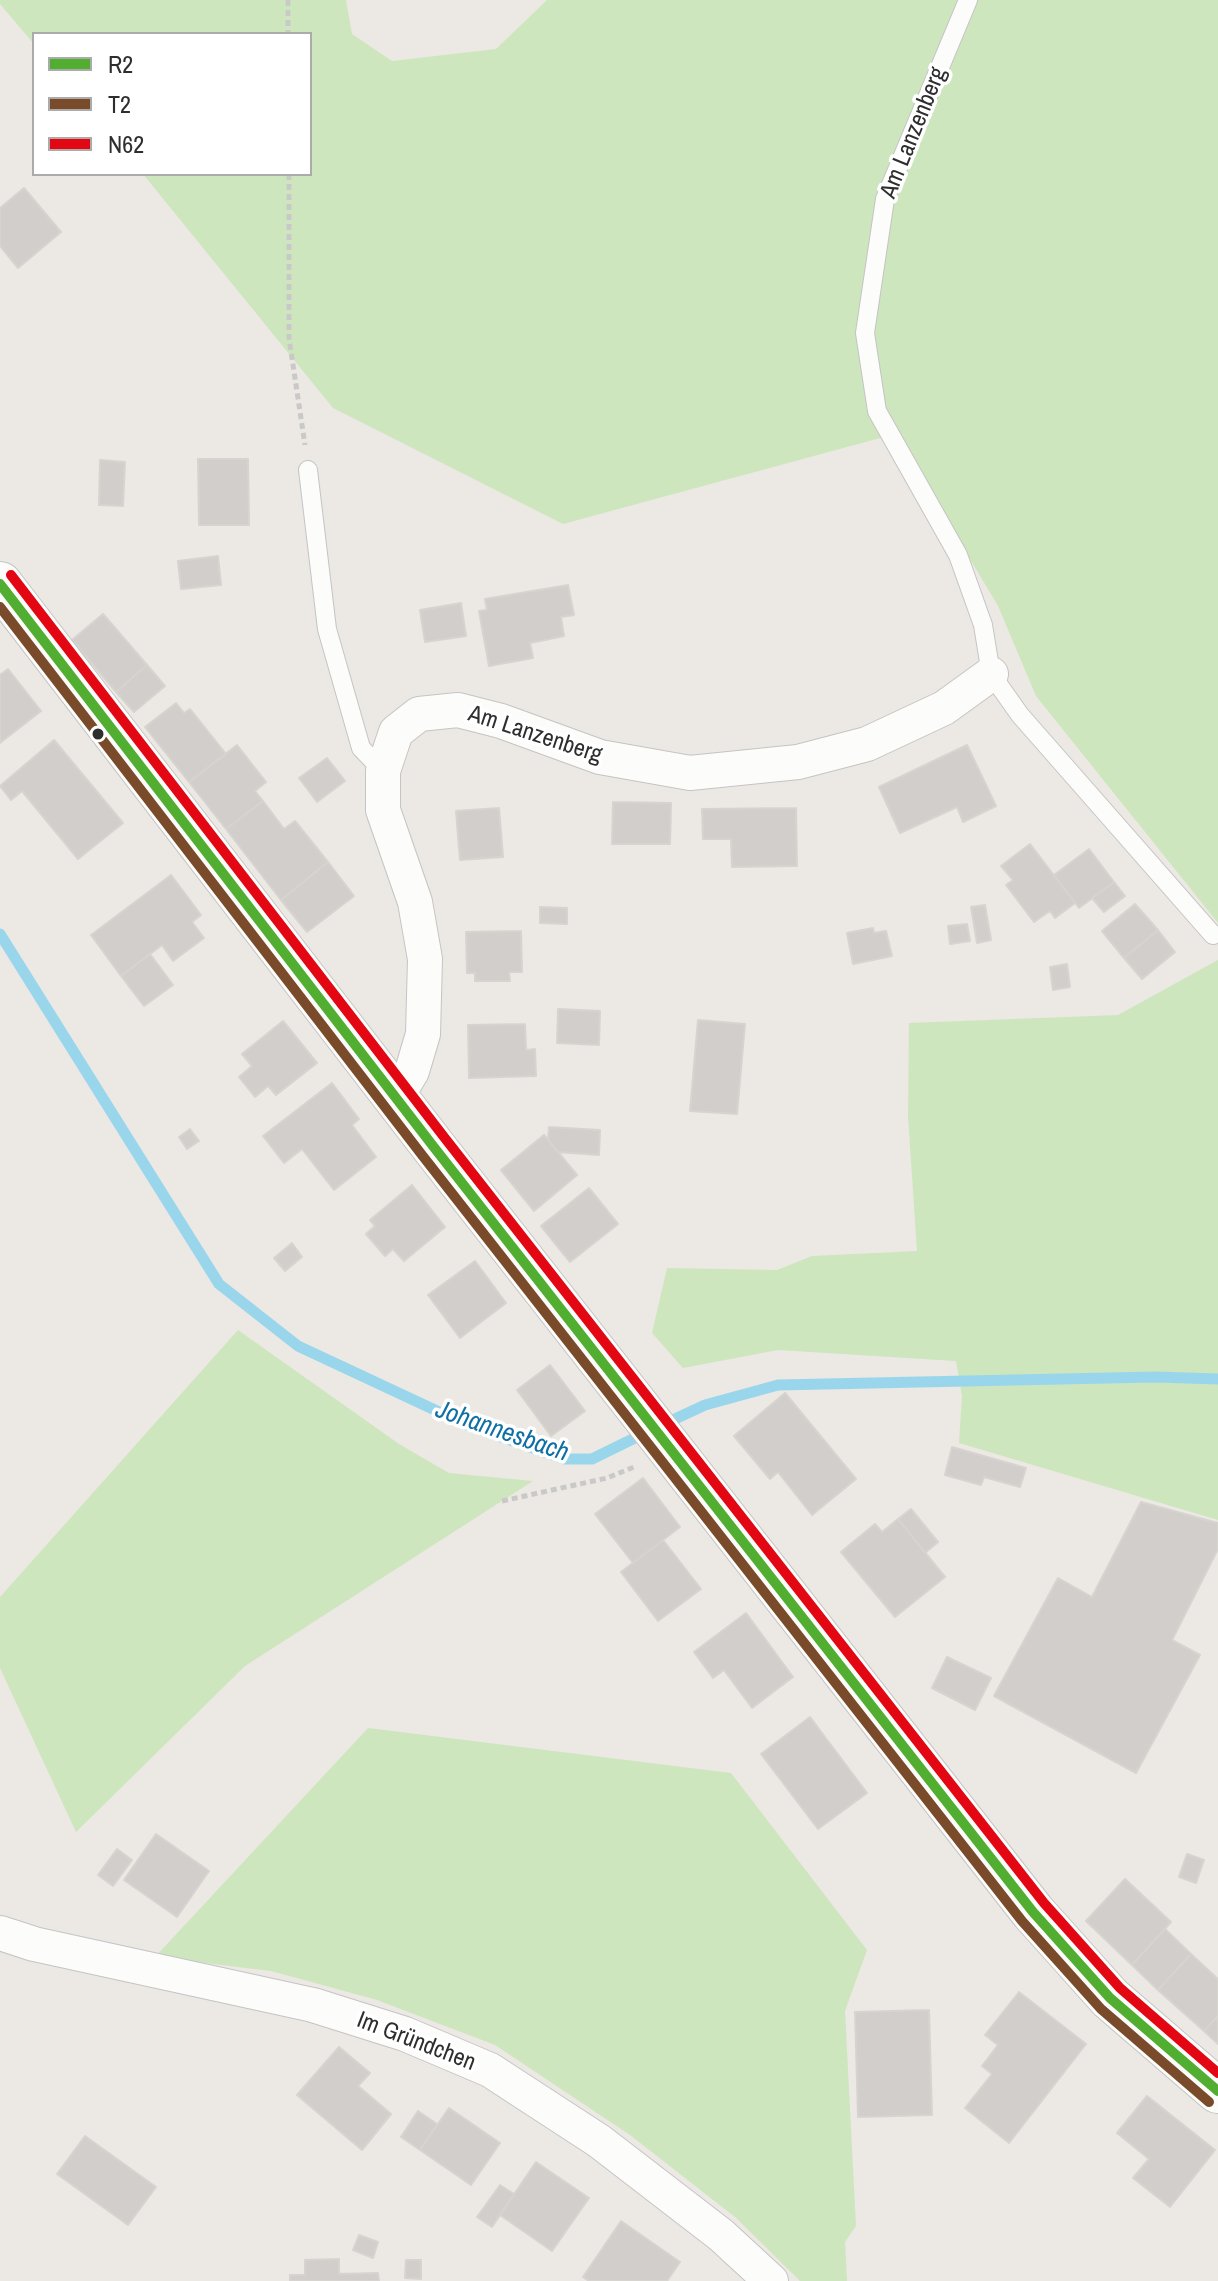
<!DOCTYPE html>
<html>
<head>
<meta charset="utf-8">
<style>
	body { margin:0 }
	#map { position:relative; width:1218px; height:2281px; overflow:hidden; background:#ece8e4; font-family:"Archivo Narrow",sans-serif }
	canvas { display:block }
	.legend { position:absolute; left:32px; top:32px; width:280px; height:144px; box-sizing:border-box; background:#fff; border:2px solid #ababab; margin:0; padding:10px 14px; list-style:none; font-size:24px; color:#2e2e2e }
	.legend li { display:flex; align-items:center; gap:16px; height:40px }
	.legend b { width:40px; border:2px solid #ababab }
</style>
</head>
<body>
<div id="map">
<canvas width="1218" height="2281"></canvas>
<ul class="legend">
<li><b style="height:10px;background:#51ae31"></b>R2</li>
<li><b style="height:10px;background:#7a4b2a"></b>T2</li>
<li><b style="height:10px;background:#e30613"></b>N62</li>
</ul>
</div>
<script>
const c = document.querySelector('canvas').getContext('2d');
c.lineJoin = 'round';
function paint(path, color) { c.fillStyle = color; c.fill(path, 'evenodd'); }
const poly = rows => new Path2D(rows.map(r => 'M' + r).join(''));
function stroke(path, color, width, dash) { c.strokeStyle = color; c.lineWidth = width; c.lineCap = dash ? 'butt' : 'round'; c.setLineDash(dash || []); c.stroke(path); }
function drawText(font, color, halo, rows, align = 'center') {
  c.font = font + ' "Archivo Narrow",sans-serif'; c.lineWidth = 7; c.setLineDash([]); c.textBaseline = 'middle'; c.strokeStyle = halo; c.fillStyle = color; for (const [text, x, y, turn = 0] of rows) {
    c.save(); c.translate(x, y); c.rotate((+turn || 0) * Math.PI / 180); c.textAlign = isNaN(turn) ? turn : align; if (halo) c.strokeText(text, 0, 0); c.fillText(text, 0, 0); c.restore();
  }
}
const green = poly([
	[0,0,346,0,352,34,392,61,496,49,547,0,1218,0,1218,923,1036,696,998,606,895,434,563,524,333,408,143,174,310,174,310,34,34,34,34,44,0,4],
	[1218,960,1218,1520,959,1443,962,1396,956,1361,778,1350,683,1368,652,1333,667,1268,777,1270,812,1256,917,1251,908,1116,909,1023,1118,1015],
	[238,1330,399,1444,449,1473,533,1481,245,1666,76,1832,0,1668,0,1597],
	[368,1728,731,1773,867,1950,845,2011,856,2226,845,2242,847,2281,800,2281,735,2217,630,2135,495,2045,377,2000,271,1971,155,1957]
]);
const stream = poly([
	[0,934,219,1284,298,1346,467,1425,565,1459,592,1459,647,1432],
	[662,1425,705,1405,778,1385,1156,1377,1218,1379]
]);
const building = poly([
	[24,188,61,232,18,268,0,246,0,208,24,188],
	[198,459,248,459,249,525,199,525,198,459],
	[100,460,125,462,123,506,99,505,100,460],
	[218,556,221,585,181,589,178,561,218,556],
	[568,585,574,615,561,617,564,636,530,643,533,658,489,666,479,611,487,610,485,599,568,585],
	[461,603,466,636,425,642,420,610,461,603],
	[103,614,147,665,116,692,72,640,103,614],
	[147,665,165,686,134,712,116,692,147,665],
	[8,669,41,711,0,743,0,675,8,669],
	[176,703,184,713,190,709,226,754,189,782,145,727,176,703],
	[54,740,123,823,78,859,22,791,11,800,0,786,54,740],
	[237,745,266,782,255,791,263,801,226,829,189,782,237,745],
	[967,745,996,806,963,822,957,807,900,833,879,787,967,745],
	[327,758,345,781,317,802,299,778,327,758],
	[263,801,284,829,295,821,328,862,281,900,226,829,263,801],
	[613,802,671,803,670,844,612,844,613,802],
	[499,808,503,857,460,860,456,811,499,808],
	[796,808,797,866,732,867,731,839,703,839,702,809,796,808],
	[1030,844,1075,903,1055,918,1050,911,1034,922,1006,885,1013,880,1001,866,1030,844],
	[1089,849,1114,882,1079,908,1054,875,1089,849],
	[328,862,354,896,307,932,281,900,328,862],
	[171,875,201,915,192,922,204,938,173,961,162,945,121,976,91,935,171,875],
	[1114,882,1125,896,1104,912,1092,898,1114,882],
	[1135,904,1158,930,1124,958,1102,931,1135,904],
	[985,905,991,940,977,943,971,907,985,905],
	[540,907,567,908,567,924,540,923,540,907],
	[967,924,970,941,950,944,948,926,967,924],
	[873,928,874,933,886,931,892,956,853,964,847,933,873,928],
	[1158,930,1175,952,1142,979,1124,958,1158,930],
	[521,931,522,972,509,972,510,981,475,981,475,973,467,973,466,932,521,931],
	[150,954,173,985,144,1006,121,976,150,954],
	[1067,964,1070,987,1053,990,1050,967,1067,964],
	[558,1009,600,1011,599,1045,557,1043,558,1009],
	[698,1020,745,1024,737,1114,690,1111,698,1020],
	[283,1021,317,1063,276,1095,268,1086,255,1097,239,1077,252,1066,242,1054,283,1021],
	[525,1024,526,1050,535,1049,536,1076,469,1078,468,1025,525,1024],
	[332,1083,359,1119,352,1125,376,1157,334,1190,302,1149,284,1163,263,1136,332,1083],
	[549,1127,600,1130,599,1155,557,1152,548,1140,549,1127],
	[190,1129,199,1141,187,1149,179,1137,190,1129],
	[544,1135,577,1175,534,1211,501,1170,544,1135],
	[412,1185,445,1227,404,1261,393,1249,385,1256,366,1234,375,1226,370,1220,412,1185],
	[589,1188,618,1224,570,1262,541,1226,589,1188],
	[292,1243,302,1257,285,1271,274,1258,292,1243],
	[475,1261,506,1303,460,1338,428,1295,475,1261],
	[550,1365,585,1411,551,1436,517,1390,550,1365],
	[785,1393,856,1479,812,1515,778,1472,770,1479,734,1436,785,1393],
	[952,1447,1026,1468,1020,1487,984,1477,981,1485,945,1475,952,1447],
	[643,1478,680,1527,633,1563,595,1514,643,1478],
	[1141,1502,1218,1523,1218,1549,1172,1640,1200,1655,1136,1773,994,1696,1058,1578,1092,1597,1141,1502],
	[911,1509,938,1542,925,1553,898,1519,911,1509],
	[898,1519,945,1577,895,1617,841,1552,875,1524,882,1532,898,1519],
	[663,1540,701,1589,658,1621,621,1572,663,1540],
	[746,1613,793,1677,752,1708,724,1670,713,1678,694,1652,746,1613],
	[947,1657,991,1678,975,1710,932,1688,947,1657],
	[810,1717,867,1793,818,1829,761,1754,810,1717],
	[156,1834,209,1871,177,1917,124,1880,156,1834],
	[117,1849,132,1860,113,1886,98,1875,117,1849],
	[1187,1854,1204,1860,1196,1883,1179,1877,1187,1854],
	[1125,1879,1171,1922,1132,1965,1086,1921,1125,1879],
	[1165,1929,1191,1954,1158,1990,1132,1965,1165,1929],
	[1191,1954,1218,1979,1218,2016,1204,2031,1158,1990,1191,1954],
	[1019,1992,1086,2044,1009,2143,965,2108,992,2074,982,2066,998,2045,985,2035,1019,1992],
	[929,2010,932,2115,858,2117,855,2012,929,2010],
	[1218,2016,1218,2044,1204,2031,1218,2016],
	[339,2047,370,2073,358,2086,391,2114,362,2150,297,2095,339,2047],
	[1147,2096,1215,2150,1170,2207,1133,2178,1149,2159,1117,2133,1147,2096],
	[449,2108,500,2143,471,2185,420,2150,449,2108],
	[418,2111,437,2124,420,2150,401,2137,418,2111],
	[85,2136,156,2187,128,2225,57,2174,85,2136],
	[536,2162,589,2198,552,2251,500,2215,536,2162],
	[500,2185,514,2194,492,2227,477,2217,500,2185],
	[621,2221,680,2262,667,2281,589,2281,583,2277,621,2221],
	[359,2235,378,2242,373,2258,353,2250,359,2235],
	[339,2259,339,2274,378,2273,379,2281,290,2281,290,2275,305,2275,305,2260,339,2259],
	[406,2260,421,2260,421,2279,405,2278,406,2260]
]);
const path = poly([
	[288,0,288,34],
	[289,174,289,338,305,445],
	[502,1501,607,1478,634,1467]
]);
const lane = poly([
	[968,0,885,199,865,333,877,411,958,555,983,625,991,674,1020,715,1213,935],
	[308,470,327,629,361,748,383,771]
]);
const street = poly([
	[396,1098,412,1071,423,1034,425,959,415,902,383,810,383,771,396,732,419,714,458,710,501,721,600,757,690,773,798,762,867,744,944,708,991,674],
	[0,1933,34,1944,313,2005,405,2034,490,2070,599,2141,721,2235,771,2281]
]);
const secondary = poly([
	[0,584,433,1146,1033,1912,1110,1998,1218,2091]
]);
const bus1 = poly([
	[0,584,433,1146,1033,1912,1110,1998,1218,2091]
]);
const bus2 = poly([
	[0,607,422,1155,1022,1921,1101,2009,1209,2102]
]);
const bus3 = poly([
	[11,575,444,1137,1044,1903,1120,1988,1218,2073]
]);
const markers = [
	[98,734,7,"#2e2e2e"]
];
const streetNames = [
	["Am Lanzenberg",914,133,-68],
	["Am Lanzenberg",535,735,18],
	["Im Gründchen",416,2042,21]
];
const waterNames = [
	["Johannesbach",502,1432,19]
];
paint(green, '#cee6be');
stroke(stream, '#99d6ec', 11);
paint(building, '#d1cecb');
stroke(building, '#d7d4d0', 2);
stroke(lane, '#c5c4c5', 20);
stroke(street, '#c5c4c5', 36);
stroke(secondary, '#c5c4c5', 46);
stroke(path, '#c9c9c8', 5, [6, 4]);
stroke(lane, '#fcfcfb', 18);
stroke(street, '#fcfcfb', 34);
stroke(secondary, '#fcfcfb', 44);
stroke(bus1, '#51ae31', 10);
stroke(bus2, '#7a4b2a', 10);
stroke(bus3, '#e30613', 10);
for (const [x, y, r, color] of markers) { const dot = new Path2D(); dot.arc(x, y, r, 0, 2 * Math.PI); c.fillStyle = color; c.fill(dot); stroke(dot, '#fff', 3); }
drawText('24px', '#2e2e2e', '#fff', streetNames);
drawText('italic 26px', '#0d6fa3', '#fff', waterNames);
</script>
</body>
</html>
